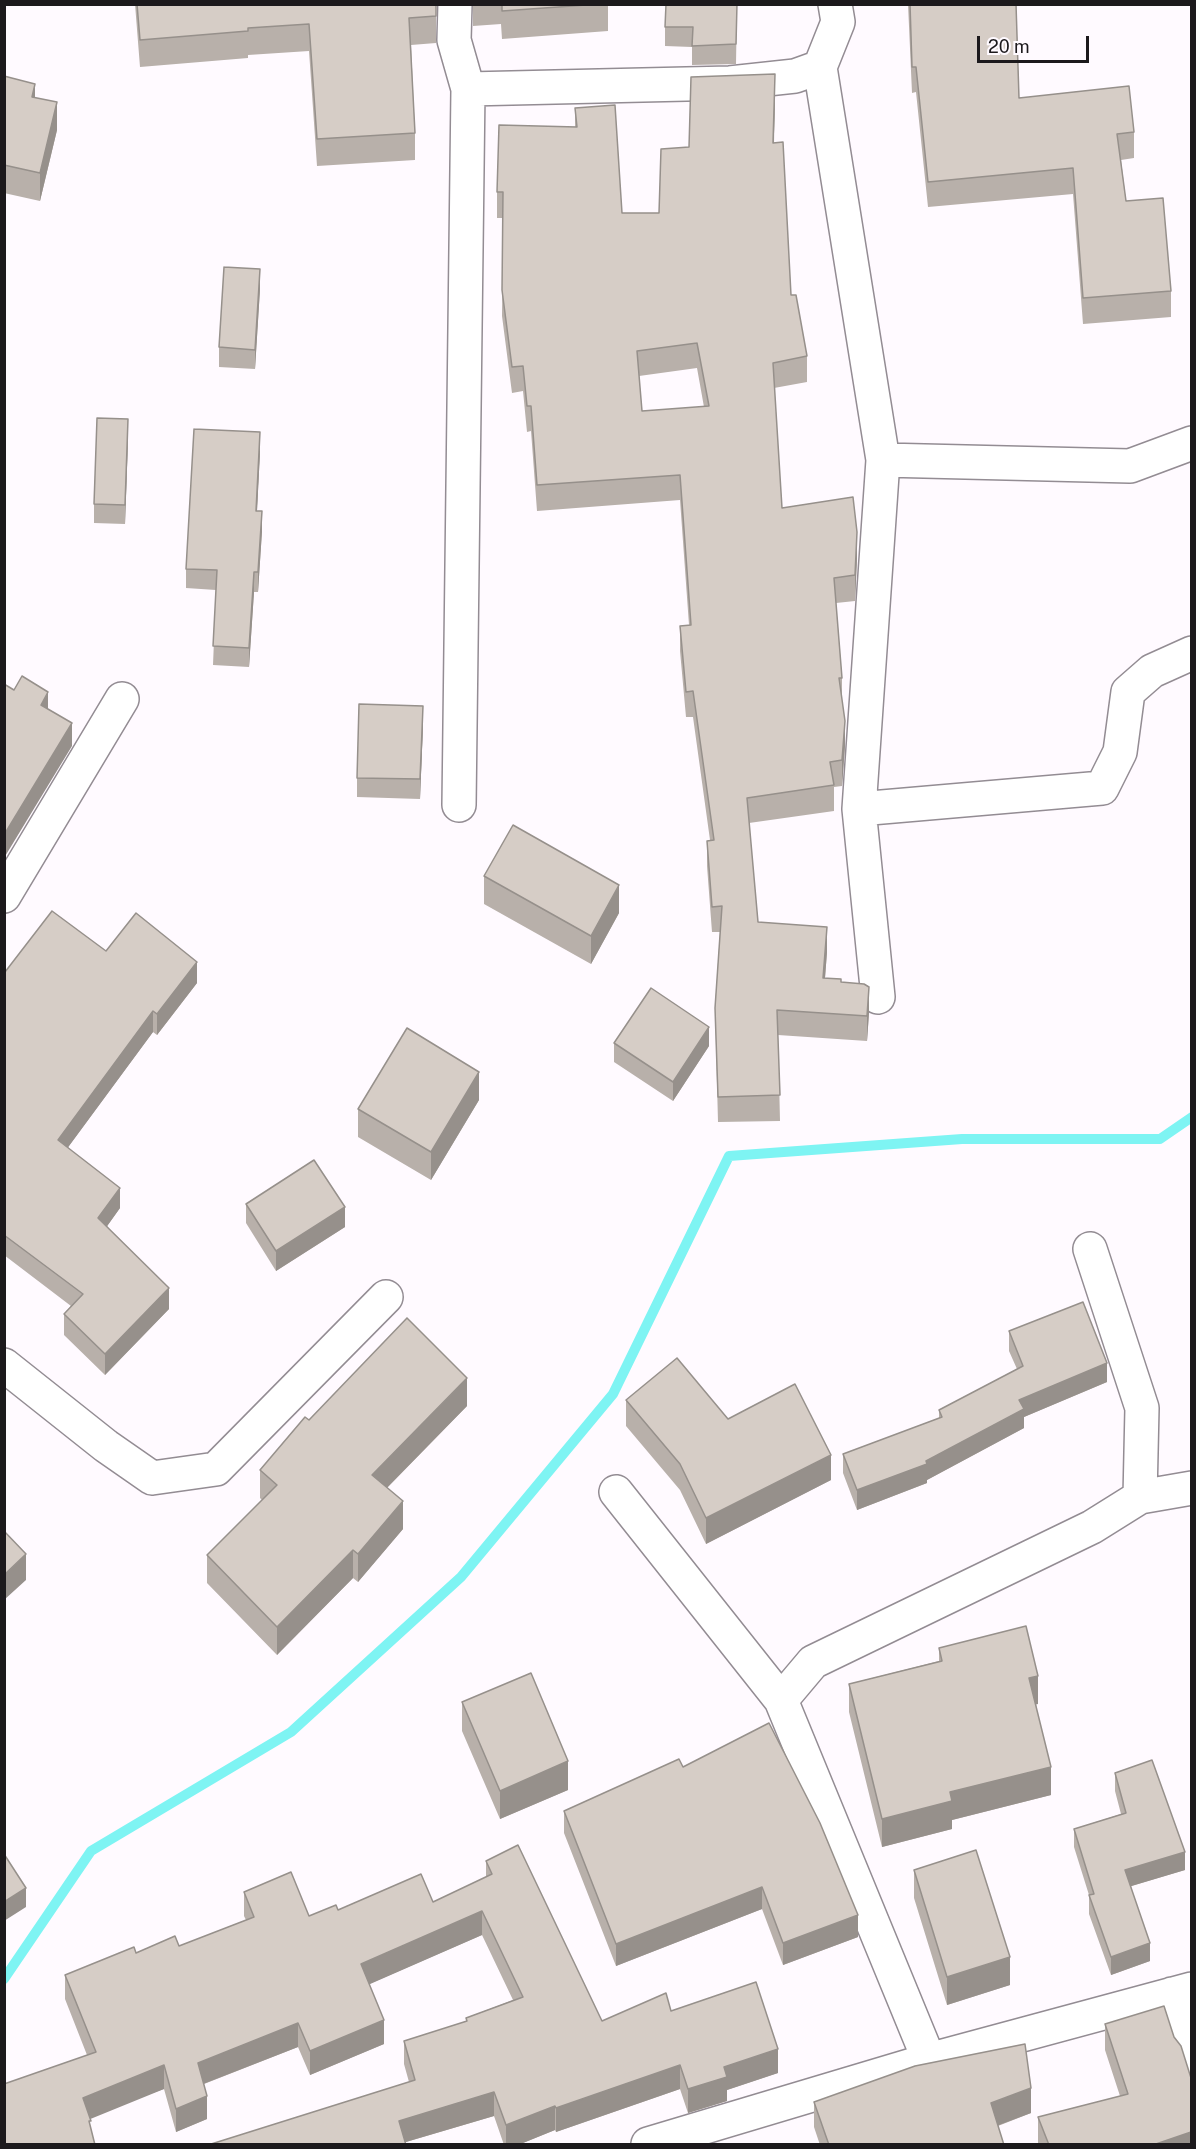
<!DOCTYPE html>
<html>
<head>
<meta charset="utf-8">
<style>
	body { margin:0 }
	#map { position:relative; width:1196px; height:2149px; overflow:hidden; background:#fffaff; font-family:"Public Sans",sans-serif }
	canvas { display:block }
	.frame { position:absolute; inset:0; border:6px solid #1c191c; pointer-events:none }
	.scale { position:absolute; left:977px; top:36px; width:112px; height:27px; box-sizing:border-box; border:3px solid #1c191c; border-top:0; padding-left:8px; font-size:18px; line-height:21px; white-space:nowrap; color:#1c191c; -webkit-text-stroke:4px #fffaff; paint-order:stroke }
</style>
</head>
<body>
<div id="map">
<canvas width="1196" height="2149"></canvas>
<div class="frame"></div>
<div class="scale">20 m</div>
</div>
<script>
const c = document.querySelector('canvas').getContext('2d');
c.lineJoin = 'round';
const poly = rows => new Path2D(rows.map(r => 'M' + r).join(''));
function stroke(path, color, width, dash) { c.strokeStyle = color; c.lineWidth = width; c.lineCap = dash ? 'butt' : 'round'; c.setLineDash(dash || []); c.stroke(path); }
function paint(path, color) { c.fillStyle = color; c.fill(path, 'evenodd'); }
const stream = poly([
	[4,1979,91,1851,291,1732,461,1577,613,1394,729,1156,962,1139,1160,1139,1192,1117]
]);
const minor = poly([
	[455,4,454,40,468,89,459,805],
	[835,4,838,22,820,67,883,460,859,809,878,997],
	[468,89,730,83,795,76,820,67],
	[883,460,1130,466,1192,443],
	[859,809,1102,788,1120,752,1128,692,1152,671,1192,653],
	[4,896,122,699],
	[1090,1249,1142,1408,1140,1497],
	[4,1365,106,1446,152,1478,216,1469,386,1297],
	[616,1492,781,1700,929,2060],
	[781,1700,813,1662,1092,1527,1140,1497,1192,1488],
	[1172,1994,1192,2056],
	[648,2144,929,2060,1192,1989]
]);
const wall = poly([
	[135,4,436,4,436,43,411,45,415,133,415,160,317,166,309,51,248,55,248,58,140,67],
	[473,4,608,4,608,31,502,39,501,24,473,26],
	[737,4,736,64,692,65,692,47,665,46,665,27],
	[908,4,1016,4,1019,98,1134,132,1134,158,1121,160,1126,201,1171,291,1171,317,1083,324,1073,194,928,207,916,92,912,93],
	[4,76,35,98,57,130,40,201,4,193],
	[775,99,774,143,791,295,807,356,807,382,774,388,782,508,857,558,855,601,836,603,842,678,842,704,845,746,842,786,834,787,834,811,749,823,758,922,827,952,825,978,841,982,869,1013,867,1041,778,1035,780,1121,718,1122,715,1008,720,932,712,932,707,866,707,841,710,840,693,717,686,717,680,651,680,626,689,625,680,500,537,511,531,431,527,432,523,391,512,393,502,316,503,218,497,218,497,192,575,127,575,108,622,213,659,213,689,147],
	[697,368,704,407,642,411,639,376],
	[260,289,255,369,219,367,219,347],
	[128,439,125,524,94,523,94,504],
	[260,452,257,511,262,531,258,592,254,592,249,667,213,665,216,590,186,588,186,569],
	[423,726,420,799,357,797,357,778],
	[484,876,619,913,591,964,484,904],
	[106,951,197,983,157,1035,153,1032,68,1147,120,1208,107,1226,169,1309,105,1375,64,1335,64,1314,71,1306,4,1255,4,972],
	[614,1043,709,1046,673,1101,614,1062],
	[479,1100,431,1180,358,1137,358,1109],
	[246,1204,345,1227,276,1271,246,1223],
	[1009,1331,1107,1382,1024,1417,1024,1428,927,1480,927,1483,857,1510,843,1473,843,1454,939,1418,939,1410,1017,1369,1009,1351],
	[626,1400,831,1480,706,1544,680,1490,626,1426],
	[467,1406,387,1488,403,1529,358,1582,353,1578,277,1655,207,1583,207,1555,262,1500,260,1498,260,1470,309,1420],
	[939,1648,1038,1704,1036,1704,1051,1795,952,1820,952,1829,882,1847,849,1712,849,1684,939,1661],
	[462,1702,568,1790,500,1819,462,1731],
	[683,1767,858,1937,783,1965,762,1909,616,1966,564,1833,564,1811],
	[1115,1773,1185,1870,1131,1886,1150,1961,1111,1975,1089,1914,1089,1895,1074,1847,1074,1829,1121,1814,1115,1791],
	[486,1861,602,2021,671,2011,778,2073,727,2090,727,2101,688,2113,680,2089,556,2132,555,2130,518,2145,504,2145,494,2116,406,2142,208,2145,409,2082,404,2064,404,2041,466,2022,466,2018,513,2000,482,1935,369,1984,384,2044,310,2075,298,2047,204,2084,207,2119,176,2132,164,2089,4,2145,87,2055,65,1999,65,1975,136,1953,179,1946,246,1920,244,1916,244,1892,309,1916,338,1910,433,1902,486,1877],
	[914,1870,1010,1985,947,2005,914,1898],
	[1105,2024,1174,2037,1191,2145,1038,2145,1038,2117,1120,2096,1105,2050],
	[814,2102,1031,2113,998,2126,1004,2145,820,2145,814,2127]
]);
const shadedWall = poly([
	[775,74,775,99,773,168,773,143],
	[35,84,35,112,32,97],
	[57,102,57,130,40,201,40,173],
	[260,269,260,289,255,369,255,350],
	[128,419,128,439,125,524,125,505],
	[260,432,260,452,256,530,256,511],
	[262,511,262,531,258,592,258,572],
	[857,532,857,558,855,601,855,575],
	[254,572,254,592,249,667,249,648],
	[48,692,48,714,41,705],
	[423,706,423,726,420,799,420,779],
	[845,721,845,746,842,786,842,760],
	[72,723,72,746,4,858,4,835],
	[619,885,619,913,591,964,591,936],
	[827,927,827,952,823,1003,823,978],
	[197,962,197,983,157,1035,157,1014],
	[869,987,869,1013,867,1041,867,1016],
	[153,1011,153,1032,58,1161,58,1140],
	[709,1027,709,1046,673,1101,673,1082],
	[479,1072,479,1100,431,1180,431,1152],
	[120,1188,120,1208,98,1239,98,1218],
	[345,1207,345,1227,276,1271,276,1251],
	[169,1288,169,1309,105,1375,105,1354],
	[1107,1363,1107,1382,1024,1417,1024,1428,927,1480,927,1483,857,1510,857,1490,926,1461,1019,1400],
	[467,1378,467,1406,372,1503,372,1475],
	[831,1455,831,1480,706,1544,706,1518],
	[403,1501,403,1529,358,1582,358,1554],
	[353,1550,353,1578,277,1655,277,1627],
	[26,1554,26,1580,4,1600,4,1575],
	[1038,1676,1038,1704,1029,1706,1029,1678],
	[568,1761,568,1790,500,1819,500,1791],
	[1051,1767,1051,1795,952,1820,952,1829,882,1847,882,1819,950,1792],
	[1185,1852,1185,1870,1125,1888,1125,1870],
	[762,1887,762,1909,616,1966,616,1944],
	[26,1888,26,1907,4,1921,4,1902],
	[482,1911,482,1935,361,1988,361,1964],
	[858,1915,858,1937,783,1965,783,1943],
	[1150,1943,1150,1961,1111,1975,1111,1957],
	[1010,1957,1010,1985,947,2005,947,1977],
	[384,2020,384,2044,310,2075,310,2051],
	[298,2023,298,2047,198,2086,198,2063],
	[778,2049,778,2073,727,2090,727,2101,688,2113,688,2089,724,2067],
	[164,2065,164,2089,83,2122,83,2098],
	[680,2065,680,2089,556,2132,556,2108],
	[1031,2088,1031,2113,991,2128,991,2103],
	[494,2092,494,2116,399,2144,399,2121],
	[207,2096,207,2119,176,2132,176,2109],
	[555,2106,555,2130,518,2145,506,2145,506,2125],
	[1191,2132,1191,2145,1153,2145]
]);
const building = poly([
	[137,4,436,4,436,16,409,18,415,133,317,139,309,24,248,28,248,31,140,40,137,4],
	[502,4,600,4,502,11,502,4],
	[666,4,737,4,736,44,692,46,693,27,665,27,666,4],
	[910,4,1016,4,1019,98,1129,86,1134,132,1117,134,1126,201,1163,198,1171,291,1083,298,1073,168,928,182,916,67,912,67,910,4],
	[775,74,773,143,783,142,791,295,796,295,807,356,773,363,782,508,853,497,857,532,855,575,834,578,842,678,839,678,845,721,842,760,830,762,834,785,747,798,758,922,827,927,823,978,841,979,841,982,864,984,869,987,867,1016,777,1010,780,1095,718,1097,715,1008,722,906,712,907,707,841,714,840,693,691,686,692,680,626,691,625,680,475,537,485,531,406,527,406,523,366,512,367,502,290,503,192,497,192,499,125,577,127,575,108,615,105,622,213,659,213,661,149,689,147,691,77,775,74],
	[697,343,709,406,642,411,637,351,697,343],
	[4,76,35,84,32,97,57,102,40,173,4,165,4,76],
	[224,267,260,269,255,350,219,347,224,267],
	[97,418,128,419,125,505,94,504,97,418],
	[194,429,260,432,256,511,262,511,258,572,254,572,249,648,213,646,217,570,186,569,194,429],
	[22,676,48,692,41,705,72,723,4,835,4,684,14,690,22,676],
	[359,704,423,706,420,779,357,778,359,704],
	[513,825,619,885,591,936,484,876,513,825],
	[52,911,106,951,136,913,197,962,157,1014,153,1011,58,1140,120,1188,98,1218,169,1288,105,1354,64,1314,83,1294,4,1235,4,972,5,972,52,911],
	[651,988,709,1027,673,1082,614,1043,651,988],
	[407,1028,479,1072,431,1152,358,1109,407,1028],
	[314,1160,345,1207,276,1251,246,1204,314,1160],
	[1083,1302,1107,1363,1019,1400,1024,1409,926,1461,927,1464,857,1490,843,1454,942,1417,939,1410,1023,1366,1009,1331,1083,1302],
	[407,1318,467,1378,372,1475,403,1501,358,1554,353,1550,277,1627,207,1555,277,1485,260,1470,305,1417,309,1420,407,1318],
	[677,1358,728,1419,795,1384,831,1455,706,1518,680,1464,626,1400,677,1358],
	[4,1531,26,1554,4,1575,4,1531],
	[1026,1626,1038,1676,1029,1678,1051,1767,950,1792,952,1801,882,1819,849,1684,942,1661,939,1648,1026,1626],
	[531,1673,568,1761,500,1791,462,1702,531,1673],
	[769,1723,820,1823,858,1915,783,1943,762,1887,616,1944,564,1811,679,1759,683,1767,769,1723],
	[1152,1760,1185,1852,1125,1870,1150,1943,1111,1957,1089,1895,1094,1894,1074,1829,1126,1813,1115,1773,1152,1760],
	[518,1845,602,2021,666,1993,671,2011,756,1982,778,2049,724,2067,727,2077,688,2089,680,2065,556,2108,555,2106,506,2125,494,2092,399,2121,406,2145,208,2145,415,2080,404,2041,467,2021,466,2018,523,1997,482,1911,361,1964,384,2020,310,2051,298,2023,198,2063,207,2096,176,2109,164,2065,83,2098,91,2121,89,2121,95,2145,4,2145,4,2084,96,2052,65,1975,134,1947,136,1953,175,1936,179,1946,254,1917,244,1892,291,1872,309,1916,336,1905,338,1910,421,1874,433,1902,492,1874,486,1861,518,1845],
	[976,1850,1010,1957,947,1977,914,1870,976,1850],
	[4,1854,26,1888,4,1902,4,1854],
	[1164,2006,1174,2037,1181,2046,1191,2078,1191,2132,1153,2145,1049,2145,1038,2117,1128,2094,1105,2024,1164,2006],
	[1025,2044,1031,2088,991,2103,1004,2145,829,2145,814,2102,915,2066,1025,2044]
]);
stroke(stream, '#7ef4f3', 10);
stroke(minor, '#938c93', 36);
stroke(minor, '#fff', 33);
paint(wall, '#b8b0aa');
paint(shadedWall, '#96908b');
paint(building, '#d6cdc6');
stroke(building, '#96908b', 1.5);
</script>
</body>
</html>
